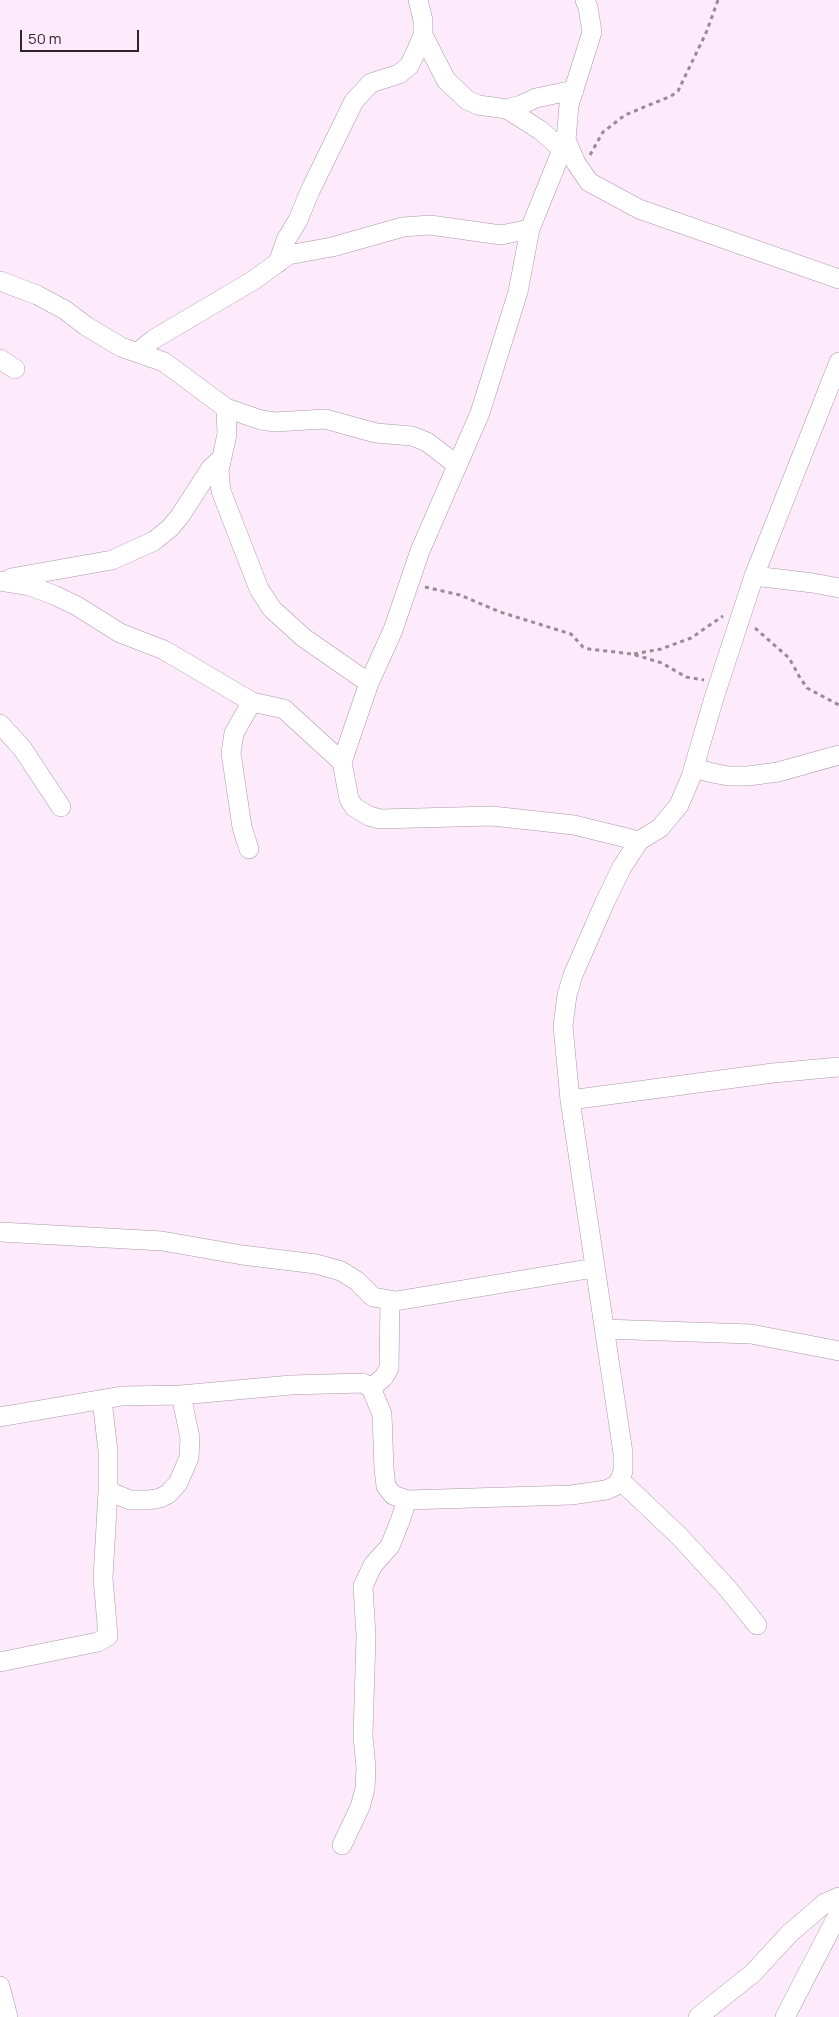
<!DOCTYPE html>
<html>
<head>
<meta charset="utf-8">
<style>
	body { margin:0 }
	#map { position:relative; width:839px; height:2017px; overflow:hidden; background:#fdebfc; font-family:Manrope,sans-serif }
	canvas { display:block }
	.scale { position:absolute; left:20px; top:30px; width:119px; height:22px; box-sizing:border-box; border:2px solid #2d272d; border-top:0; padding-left:6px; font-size:15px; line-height:18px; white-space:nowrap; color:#2d272d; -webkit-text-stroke:4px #fdebfc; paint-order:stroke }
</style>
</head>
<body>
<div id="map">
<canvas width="839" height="2017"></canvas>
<div class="scale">50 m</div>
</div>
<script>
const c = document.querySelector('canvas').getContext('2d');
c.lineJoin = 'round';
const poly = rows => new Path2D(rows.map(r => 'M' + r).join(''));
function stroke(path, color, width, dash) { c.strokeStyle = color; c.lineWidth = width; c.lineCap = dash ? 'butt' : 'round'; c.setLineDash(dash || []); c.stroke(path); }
const path = poly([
	[590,155,603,132,625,115,671,96,678,91,706,33,718,0],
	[425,587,460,595,500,612,571,634,583,647,589,649,632,654,662,663,686,677,704,680],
	[755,628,789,658,799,676,807,688,839,705],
	[634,654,661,649,691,638,723,616]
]);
const minor = poly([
	[585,0,588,7,592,32,569,105,566,140,576,163,589,182,639,209,839,279],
	[423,35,446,80,467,100,478,105,507,109,521,105,536,98,574,90],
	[507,109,540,130,562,149],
	[278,263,286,240,298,220,310,191,354,101,371,83,399,74,409,66,415,54,423,35,423,20,418,0],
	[0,281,37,295,65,310,86,326,121,347,164,362,226,408,261,420,275,422,325,419,376,433,412,436,427,442,457,465],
	[138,352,154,339,254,280,288,255,332,247,403,227,430,225,501,235,530,229],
	[0,359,15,369],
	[226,408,227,434,219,471,221,491,259,589,272,609,304,638,369,683],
	[754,576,813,583,839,588],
	[11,578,112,560,154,541,170,528,180,516,211,468,221,459],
	[0,581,30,586,54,595,77,606,120,633,164,650,252,702,284,709,342,762,349,799,354,807,369,816,380,819,492,816,574,825,639,841],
	[0,724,22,748,61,807],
	[342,762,369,683,393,630,420,551,480,413,518,292,530,229,566,140],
	[694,767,708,772,728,776,748,776,778,772,839,755],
	[249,849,242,827,231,753,234,733,252,702],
	[570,1100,773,1073,839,1067],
	[0,1232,162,1241,242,1255,316,1264,341,1271,357,1281,373,1297,396,1301,594,1268],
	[604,1329,751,1334,839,1351],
	[371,1388,384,1377,389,1368,390,1300],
	[0,1417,122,1396,181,1395,291,1385,363,1383,371,1388,382,1414,384,1469,386,1486,393,1495,407,1500],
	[620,1480,679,1536,728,1589,757,1625],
	[108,1491,130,1500,149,1500,160,1498,168,1494,178,1483,189,1458,190,1438,181,1395],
	[0,1662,98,1642,108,1636,103,1578,108,1491,108,1451,102,1400],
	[342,1845,360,1807,365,1789,366,1768,363,1736,366,1636,363,1586,373,1565,390,1546,400,1521,407,1500,571,1495,606,1490,615,1486,620,1480,623,1471,623,1453,570,1100,563,1026,567,995,573,975,605,902,622,867,639,841,660,828,679,805,691,777,714,698,754,576,839,362],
	[0,1986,8,2017],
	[698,2017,753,1973,790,1933,825,1903,839,1897],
	[785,2017,839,1913]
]);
stroke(minor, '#a898a8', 20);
stroke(path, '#978b96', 3, [4, 4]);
stroke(minor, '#fff', 19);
</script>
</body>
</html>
